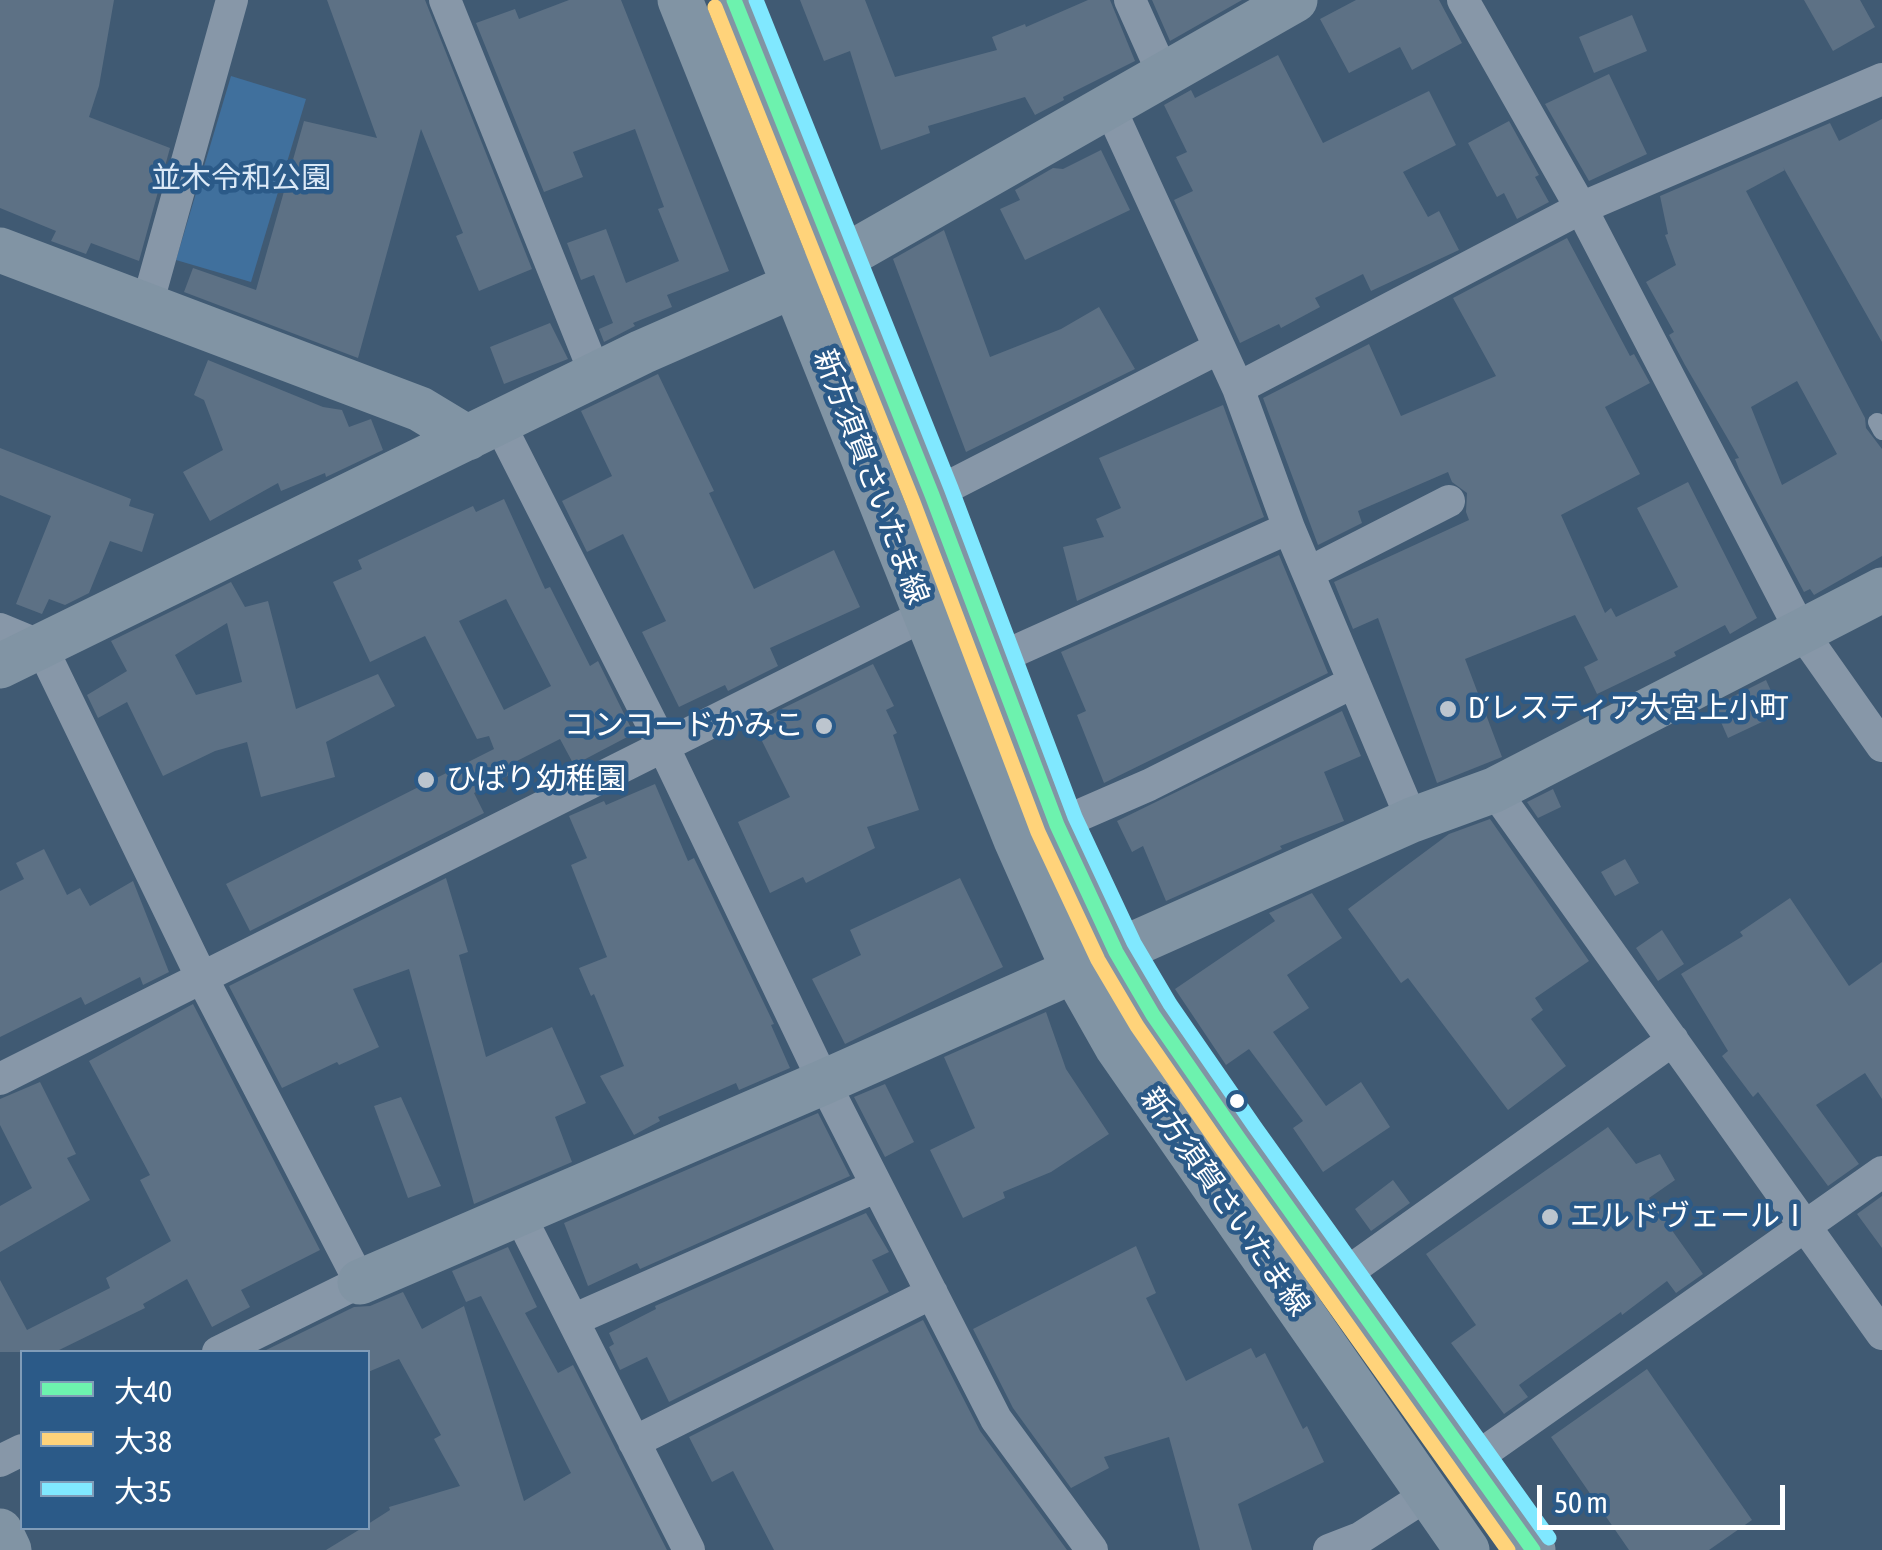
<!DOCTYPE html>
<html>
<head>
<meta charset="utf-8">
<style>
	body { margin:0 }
	#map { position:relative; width:1882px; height:1550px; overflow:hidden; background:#405a73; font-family:"Asap Condensed","Noto Sans JP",sans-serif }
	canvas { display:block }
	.legend { position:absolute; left:20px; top:1350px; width:350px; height:180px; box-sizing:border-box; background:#2b5a88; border:2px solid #809cb8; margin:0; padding:12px 18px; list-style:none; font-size:30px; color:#fff }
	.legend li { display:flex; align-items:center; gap:20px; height:50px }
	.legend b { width:50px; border:2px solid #809cb8 }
	.scale { position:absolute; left:1537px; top:1485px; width:248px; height:45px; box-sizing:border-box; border:5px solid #fff; border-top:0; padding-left:12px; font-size:30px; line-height:35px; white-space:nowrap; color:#fff; -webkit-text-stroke:8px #2b5a88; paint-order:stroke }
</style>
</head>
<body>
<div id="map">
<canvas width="1882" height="1550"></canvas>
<ul class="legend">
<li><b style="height:12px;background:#6df2ae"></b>大40</li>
<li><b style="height:12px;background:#ffd37a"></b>大38</li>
<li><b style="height:12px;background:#80e8ff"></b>大35</li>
</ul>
<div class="scale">50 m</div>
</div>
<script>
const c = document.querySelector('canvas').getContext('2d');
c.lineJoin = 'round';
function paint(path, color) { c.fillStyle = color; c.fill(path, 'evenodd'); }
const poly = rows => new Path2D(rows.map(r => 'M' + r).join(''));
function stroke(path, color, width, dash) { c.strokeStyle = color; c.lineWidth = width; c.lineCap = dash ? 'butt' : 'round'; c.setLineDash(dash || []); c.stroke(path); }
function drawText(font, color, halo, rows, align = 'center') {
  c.font = font + ' "Asap Condensed","Noto Sans JP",sans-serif'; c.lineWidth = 9; c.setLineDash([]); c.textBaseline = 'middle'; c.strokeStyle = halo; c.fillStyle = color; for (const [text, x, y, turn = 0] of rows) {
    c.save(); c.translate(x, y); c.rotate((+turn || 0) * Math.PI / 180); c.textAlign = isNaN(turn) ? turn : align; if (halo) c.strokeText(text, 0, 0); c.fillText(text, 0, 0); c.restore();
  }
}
const green = poly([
	[231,76,306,99,251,282,176,260]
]);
const building = poly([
	[0,0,114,0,99,86,89,117,170,148,139,261,91,243,86,254,51,241,56,231,0,208],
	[327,0,425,0,532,269,479,291,456,236,463,233,421,129,358,358,184,292,193,268,256,290,304,121,377,138],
	[569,0,621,0,729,271,667,295,672,307,633,323,635,326,604,342,599,329,613,323,594,275,581,280,567,243,606,229,626,283,679,261,658,209,664,207,635,129,573,152,583,177,544,192,476,23,515,9,519,19],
	[800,0,865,0,895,77,997,50,992,37,1025,24,1026,27,1088,0,1110,0,1135,61,1063,97,1064,100,1035,115,1025,97,928,126,930,133,881,150,850,51,824,61],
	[1152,0,1242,0,1170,41],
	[1356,0,1439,0,1462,43,1412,70,1400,47,1349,73,1320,19],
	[1804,0,1860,0,1875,27,1833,51],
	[1632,15,1647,51,1594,73,1579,37],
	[1278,55,1323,143,1429,91,1456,145,1403,172,1428,217,1439,211,1459,250,1371,291,1363,274,1315,298,1320,307,1281,328,1279,324,1240,343,1174,200,1193,191,1176,157,1187,152,1164,105,1191,90,1195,98],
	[1609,74,1647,154,1589,181,1545,104],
	[1882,119,1882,342,1783,167,1785,170,1746,191,1865,418,1866,428,1882,449,1882,556,1814,595,1810,589,1804,592,1739,469,1735,459,1739,458,1685,365,1669,335,1674,332,1646,282,1676,265,1665,235,1668,234,1660,196,1830,123,1839,141],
	[1797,381,1837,454,1782,485,1751,407],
	[1509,121,1539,175,1535,177,1549,202,1517,219,1504,193,1497,197,1468,143],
	[1101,150,1130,210,1025,260,1000,209,1020,200,1015,190,1053,168,1063,169],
	[944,230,990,357,1061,329,1099,307,1135,369,966,452,893,259],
	[1567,238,1630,356,1634,354,1650,383,1605,407,1640,474,1561,515,1605,613,1611,608,1616,617,1678,587,1637,508,1688,482,1757,618,1730,634,1725,625,1674,652,1676,656,1597,694,1584,667,1598,660,1575,615,1465,659,1502,757,1437,783,1378,618,1353,629,1334,582,1469,520,1466,512,1467,493,1452,482,1448,472,1358,511,1362,523,1318,545,1263,398,1369,344,1401,416,1496,376,1453,298],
	[550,323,568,359,504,384,490,347],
	[208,360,323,407,342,410,349,427,371,419,383,450,326,477,325,473,281,491,278,483,210,521,183,472,223,450,204,400,194,395],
	[658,374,714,491,709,493,754,589,834,550,860,607,770,648,778,666,728,691,725,685,679,707,642,632,666,621,623,534,587,552,562,501,612,476,581,411],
	[1223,405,1264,517,1077,601,1063,547,1104,537,1096,519,1121,508,1099,458],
	[0,448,131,499,129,506,154,514,142,552,110,541,89,593,65,605,49,599,42,614,16,604,51,516,0,495],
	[504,499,545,589,550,587,590,666,598,661,632,730,629,732,631,735,574,765,560,739,511,764,515,772,474,793,484,813,250,931,226,884,494,749,489,736,477,739,425,636,370,662,333,582,362,569,358,560,473,506,476,512],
	[506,599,551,686,504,710,459,621],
	[1279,555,1328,673,1104,783,1077,715,1086,711,1061,652],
	[231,582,245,607,268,601,296,709,378,674,395,706,326,742,335,777,261,797,247,742,215,751,163,776,127,702,98,718,87,695,127,671,111,641],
	[227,623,242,682,196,695,175,655],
	[873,664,894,706,886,710,897,733,893,735,919,810,867,827,875,848,806,883,803,877,770,893,738,822,790,797,753,723],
	[1766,680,1781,713,1728,738,1714,706],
	[1342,711,1361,756,1324,772,1344,821,1280,846,1282,849,1166,901,1143,846,1132,852,1117,821],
	[655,784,688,861,694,858,774,1024,771,1025,790,1068,739,1090,736,1083,658,1117,660,1121,634,1135,600,1076,624,1066,594,994,591,996,579,968,607,957,571,865,587,858,569,816,604,801,606,805],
	[1553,789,1561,807,1538,818,1527,802],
	[1490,819,1589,961,1535,998,1543,1010,1531,1019,1566,1066,1508,1110,1408,978,1401,983,1348,909,1449,834],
	[44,849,67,895,80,888,90,906,133,881,169,972,143,985,140,977,85,1005,81,997,0,1037,0,891,24,879,16,863],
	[1625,859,1639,883,1615,896,1601,872],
	[446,878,468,952,459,955,486,1057,552,1027,586,1103,555,1117,572,1162,474,1204,409,969,353,989,379,1047,339,1065,337,1062,282,1088,229,986],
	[960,878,1003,967,845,1044,812,979,861,955,850,930],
	[1312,893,1342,938,1287,975,1309,1008,1273,1032,1326,1106,1361,1082,1390,1127,1323,1172,1293,1128,1303,1121,1249,1049,1226,1065,1175,989,1275,921,1269,913],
	[1790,898,1849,986,1882,962,1882,1099,1865,1073,1816,1105,1859,1164,1828,1186,1758,1092,1753,1097,1722,1056,1728,1051,1681,974,1743,936,1740,932],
	[1662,930,1684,964,1658,981,1636,948],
	[193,1004,320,1250,241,1290,250,1307,212,1327,187,1279,143,1304,145,1308,55,1352,0,1352,0,1280,27,1330,110,1288,106,1278,171,1241,140,1180,150,1175,89,1061],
	[1046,1012,1066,1069,1109,1134,1051,1172,1003,1192,1005,1198,963,1218,930,1150,975,1128,944,1057],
	[40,1082,76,1154,67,1158,90,1200,0,1252,0,1206,32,1188,0,1125,0,1099],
	[885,1084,914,1142,885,1157,854,1097],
	[401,1097,441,1186,408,1198,374,1106],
	[818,1113,850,1176,640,1269,637,1263,588,1286,564,1223],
	[1608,1127,1636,1164,1660,1154,1675,1180,1649,1198,1703,1274,1676,1293,1667,1281,1622,1315,1621,1312,1519,1385,1528,1397,1504,1414,1451,1343,1476,1325,1426,1254],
	[1393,1180,1410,1203,1371,1231,1355,1209],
	[1882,1196,1882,1248,1857,1214],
	[866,1213,889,1252,872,1260,889,1292,669,1402,647,1357,620,1370,609,1347,614,1344,609,1333,656,1309,655,1306],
	[1136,1246,1156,1293,1146,1298,1186,1381,1251,1348,1256,1358,1265,1353,1303,1429,1307,1426,1324,1462,1238,1504,1252,1550,1200,1550,1169,1437,1104,1457,1109,1468,1071,1488,1013,1408,973,1329],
	[508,1247,537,1307,525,1313,558,1373,573,1365,667,1550,326,1550,362,1528,368,1528,368,1524,390,1510,389,1507,460,1486,434,1439,441,1435,399,1359,368,1372,368,1352,262,1352,354,1307,370,1306,403,1292,422,1329,464,1306,524,1501,571,1473,481,1296,466,1302,452,1271],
	[923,1320,980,1431,1067,1550,774,1550,733,1471,712,1482,689,1437],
	[1647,1369,1752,1520,1709,1550,1629,1550,1551,1437]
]);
const lane = poly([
	[1877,422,1882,431]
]);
const street = poly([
	[445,0,596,376],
	[1130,0,1164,76],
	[1463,0,1581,208,1801,631,1882,746],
	[1109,106,1238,388,1289,528,1412,820],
	[147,305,232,0],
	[1238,388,1581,208,1882,79],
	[499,423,663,746,824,1082,996,1419,1092,1550],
	[932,495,1219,348],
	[1308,573,1449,501],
	[0,629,41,646,201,976,360,1282,218,1352],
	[995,660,1289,528],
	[1494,790,1882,1334],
	[1057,825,1149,785,1354,682],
	[0,1079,925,615],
	[518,1212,689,1550],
	[1338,1279,1673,1040],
	[573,1320,877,1186],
	[634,1442,932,1293],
	[0,1461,22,1450],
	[1470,1462,1882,1172],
	[1329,1550,1360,1538,1427,1495]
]);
const secondary = poly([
	[680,0,1016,840,1074,971,1117,1047,1467,1550],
	[734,0,932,495,1057,825,1116,952,1153,1015,1239,1139,1533,1550],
	[0,250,420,409,468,438],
	[0,666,642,352,795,285,1295,0],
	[360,1282,824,1082,1412,820,1494,790,1882,590],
	[0,1531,9,1550]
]);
const bus1 = poly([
	[734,0,932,495,1057,825,1116,952,1153,1015,1239,1139,1533,1550]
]);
const bus2 = poly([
	[715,7,913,502,1038,832,1098,960,1137,1026,1223,1150,1508,1550]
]);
const bus3 = poly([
	[756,0,951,488,1075,817,1134,943,1170,1004,1255,1127,1549,1538]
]);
const markers = [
	[1448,709,10,"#bcc5ce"],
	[824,726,10,"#bcc5ce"],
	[426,780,10,"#bcc5ce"],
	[1237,1101,9,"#fff"],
	[1550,1217,10,"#bcc5ce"]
];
const parkNames = [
	["並木令和公園",241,179]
];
const streetNames = [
	["新方須賀さいたま線",871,477,69],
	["新方須賀さいたま線",1225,1202,55]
];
const poiNames = [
	["D´レスティア大宮上小町",1468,709],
	["コンコードかみこ",804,726,"right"],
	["ひばり幼稚園",446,780],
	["エルドヴェールⅠ",1570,1217]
];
paint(green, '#40709d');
paint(building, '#5d7185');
stroke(lane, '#8797a8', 18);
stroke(street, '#8797a8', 32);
stroke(secondary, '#8194a4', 45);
stroke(bus1, '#6df2ae', 15);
stroke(bus2, '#ffd37a', 15);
stroke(bus3, '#80e8ff', 15);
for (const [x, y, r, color] of markers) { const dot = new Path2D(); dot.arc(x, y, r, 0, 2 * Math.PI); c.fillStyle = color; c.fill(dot); stroke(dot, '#2b5a88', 4); }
drawText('30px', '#dbe9f7', '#2b5a88', parkNames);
drawText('30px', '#fff', '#2b5a88', streetNames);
drawText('30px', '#fff', '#2b5a88', poiNames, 'left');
</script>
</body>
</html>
